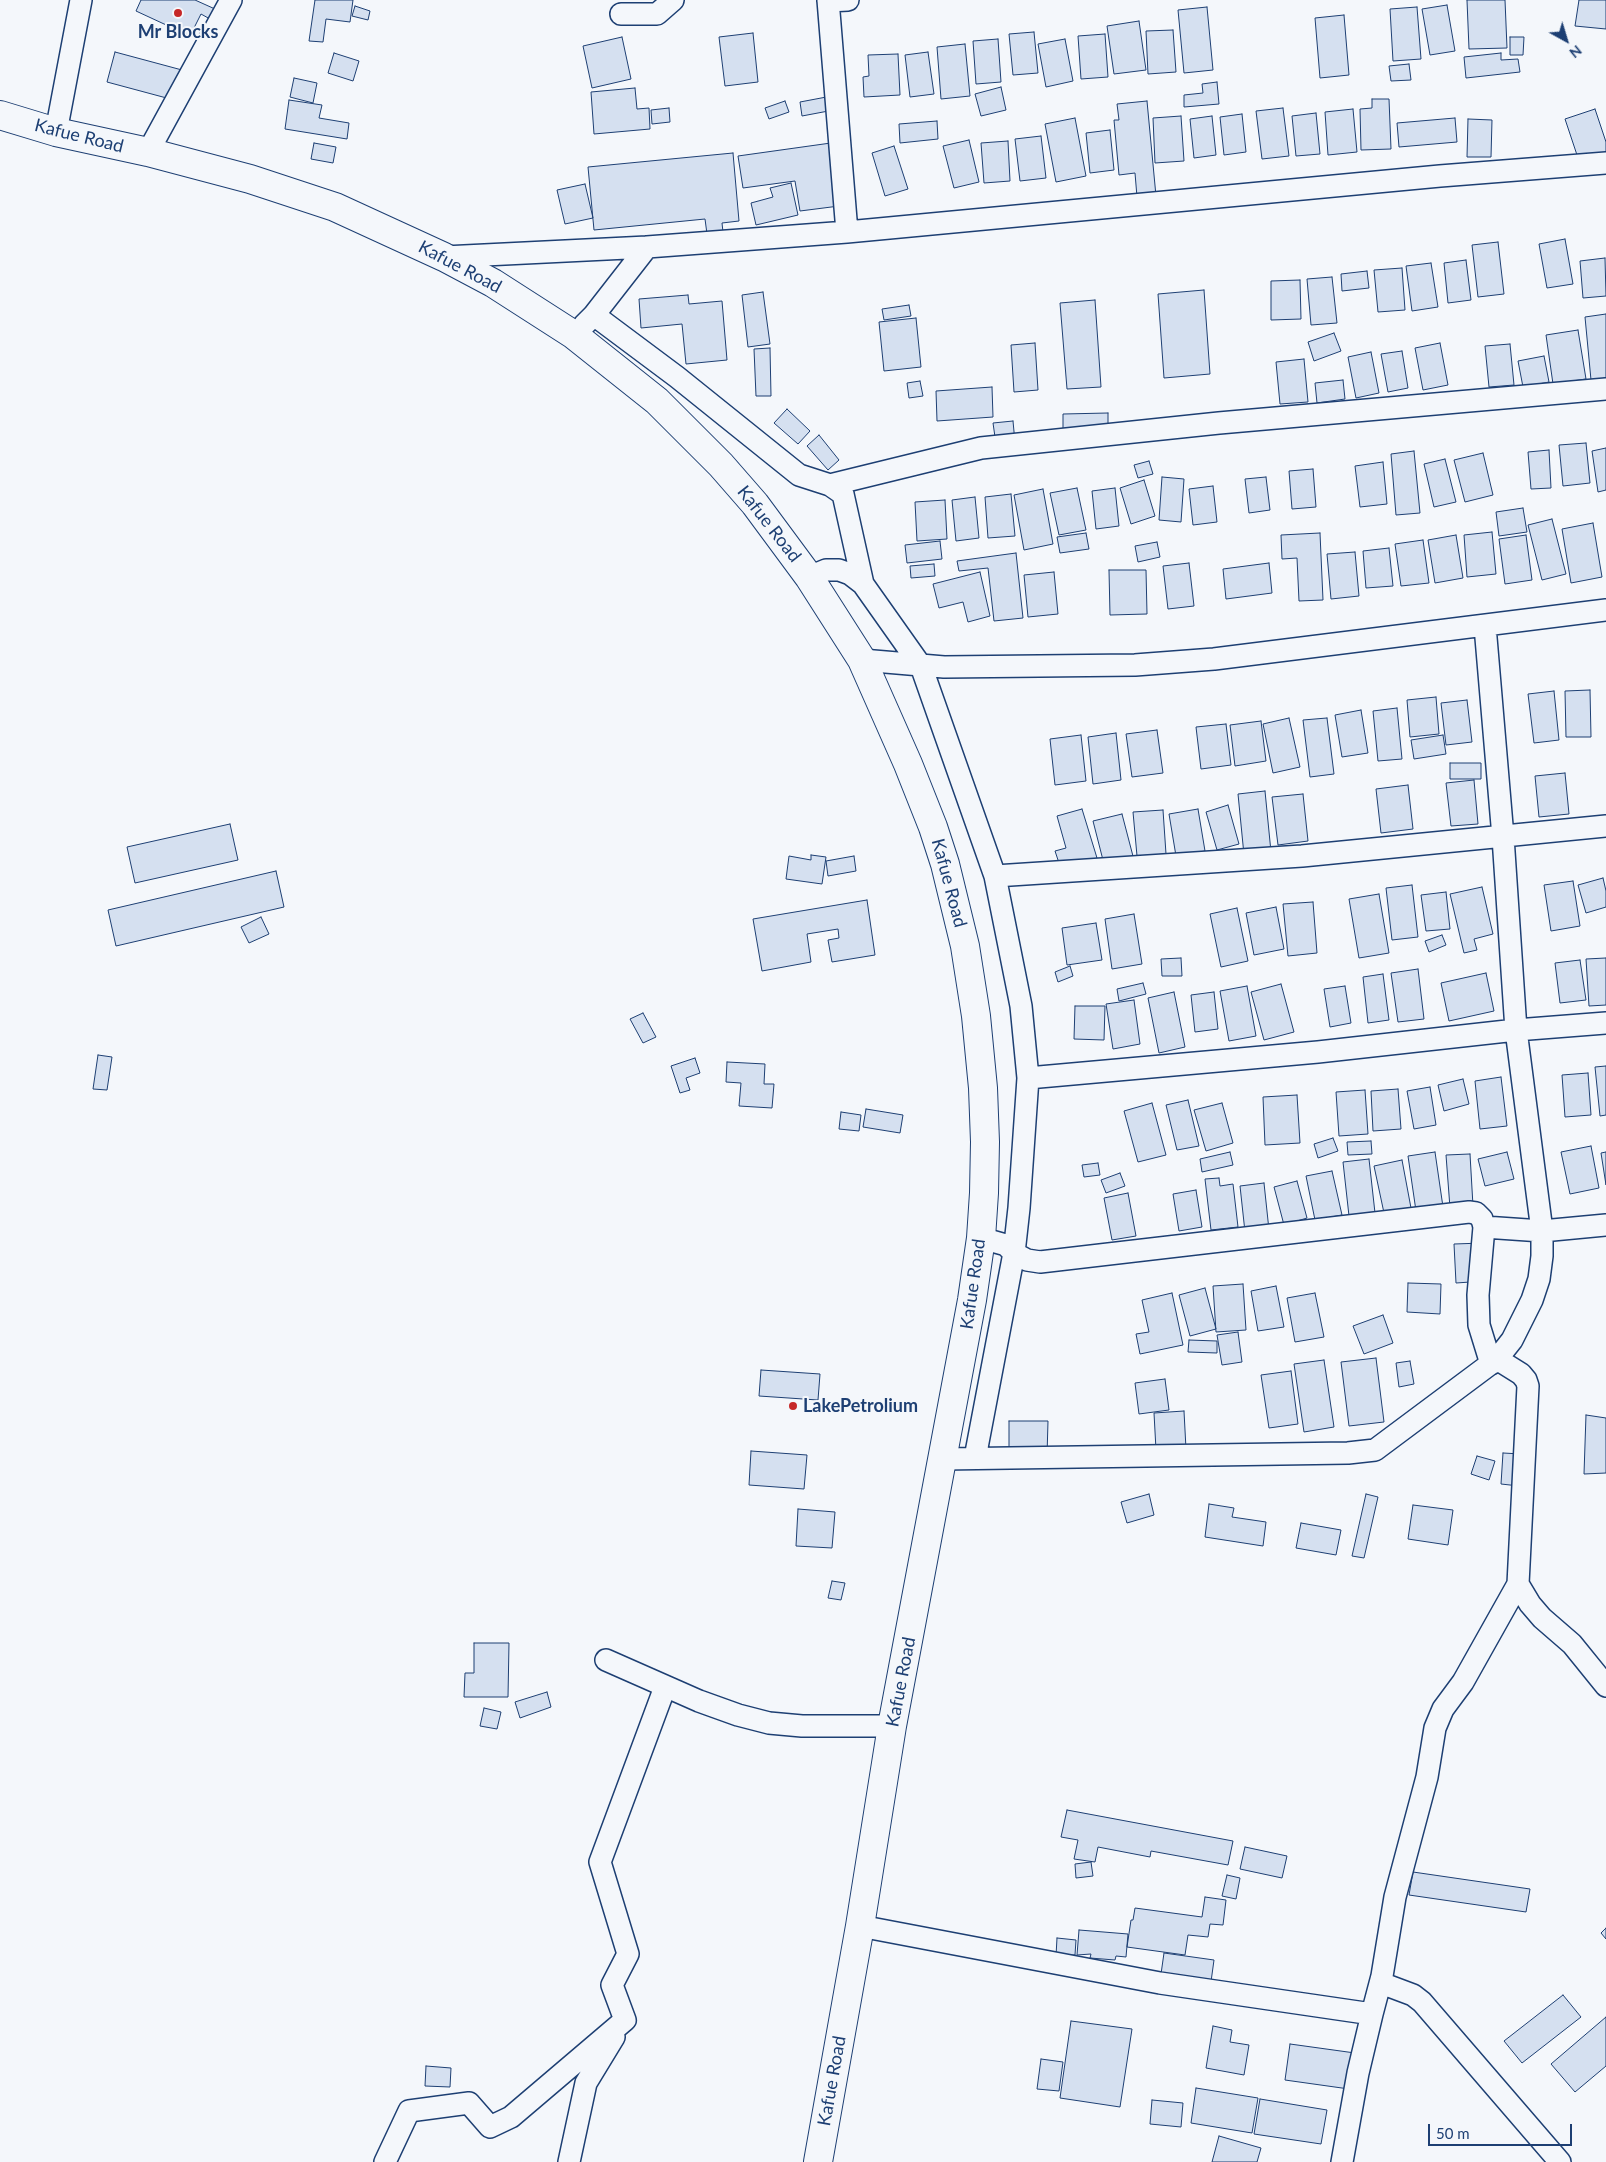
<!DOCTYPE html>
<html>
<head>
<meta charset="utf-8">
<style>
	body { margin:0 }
	#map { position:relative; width:1606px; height:2162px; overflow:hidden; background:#f4f7fb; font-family:Lato,sans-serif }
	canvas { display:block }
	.north { position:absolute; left:1541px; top:15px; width:50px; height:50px; -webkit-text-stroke:4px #f4f7fb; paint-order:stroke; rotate:141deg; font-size:14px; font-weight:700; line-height:20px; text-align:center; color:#1d3f73 }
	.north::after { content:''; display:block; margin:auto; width:18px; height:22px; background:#1d3f73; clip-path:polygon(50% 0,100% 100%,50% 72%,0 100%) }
	.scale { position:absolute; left:1428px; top:2124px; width:144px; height:22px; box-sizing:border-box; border:2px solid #1d3f73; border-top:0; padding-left:6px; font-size:15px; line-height:18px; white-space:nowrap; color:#1d3f73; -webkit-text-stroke:4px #f4f7fb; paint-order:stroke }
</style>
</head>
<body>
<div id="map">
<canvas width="1606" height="2162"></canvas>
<div class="north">N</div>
<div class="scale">50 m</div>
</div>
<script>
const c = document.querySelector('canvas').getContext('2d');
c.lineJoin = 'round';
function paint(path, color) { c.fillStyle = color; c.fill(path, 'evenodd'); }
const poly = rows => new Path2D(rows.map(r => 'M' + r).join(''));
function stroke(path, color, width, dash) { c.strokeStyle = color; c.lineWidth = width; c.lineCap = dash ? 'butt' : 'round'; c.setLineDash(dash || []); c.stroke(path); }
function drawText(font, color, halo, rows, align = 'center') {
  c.font = font + ' Lato,sans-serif'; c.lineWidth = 4; c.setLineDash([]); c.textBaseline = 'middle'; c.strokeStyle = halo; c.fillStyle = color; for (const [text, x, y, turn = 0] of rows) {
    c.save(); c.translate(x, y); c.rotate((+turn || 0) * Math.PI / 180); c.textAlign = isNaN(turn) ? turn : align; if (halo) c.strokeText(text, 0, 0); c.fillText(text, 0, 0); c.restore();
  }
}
const building = poly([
	[141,0,195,0,215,9,210,19,201,14,190,36,136,11,141,0],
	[315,0,353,0,350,22,326,19,323,42,309,41,315,0],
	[1467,0,1505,0,1507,48,1469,49,1467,0],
	[1579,0,1606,0,1606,29,1575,26,1579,0],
	[1447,5,1455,51,1430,55,1422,9,1447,5],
	[355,6,370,11,368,20,352,16,355,6],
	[1207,7,1213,70,1184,73,1178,10,1207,7],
	[1417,7,1421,59,1393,61,1390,9,1417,7],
	[1344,15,1349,75,1320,78,1315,18,1344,15],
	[1139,21,1146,70,1114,74,1107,26,1139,21],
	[1173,30,1176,72,1148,74,1146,31,1173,30],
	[1034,32,1038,73,1013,75,1009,34,1034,32],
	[753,33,758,82,725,86,719,37,753,33],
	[1105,34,1108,77,1081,79,1078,36,1105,34],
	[622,37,631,79,592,88,583,46,622,37],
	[1510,37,1524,37,1523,55,1510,55,1510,37],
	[998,39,1001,82,976,84,973,41,998,39],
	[1065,39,1073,81,1046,87,1038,44,1065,39],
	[965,44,970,96,941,99,937,47,965,44],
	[115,52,182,70,174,100,107,82,115,52],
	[928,52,934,94,910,97,905,55,928,52],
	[334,53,359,61,353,81,328,73,334,53],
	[1501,53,1501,60,1518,59,1520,72,1466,78,1464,57,1501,53],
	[898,54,900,95,864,97,863,77,869,76,868,55,898,54],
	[1409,64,1411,80,1391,81,1389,66,1409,64],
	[294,78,317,83,313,103,290,97,294,78],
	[1217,82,1219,104,1184,107,1184,95,1203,93,1202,84,1217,82],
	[1001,87,1006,110,981,116,975,94,1001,87],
	[635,88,637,109,649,108,650,129,594,134,591,92,635,88],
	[837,95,839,109,802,116,800,102,837,95],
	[1372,99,1389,99,1391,149,1361,150,1360,109,1372,108,1372,99],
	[289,100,322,105,319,118,349,123,347,139,285,129,289,100],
	[785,101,789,112,769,119,765,108,785,101],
	[1147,101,1156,196,1137,197,1135,173,1119,175,1114,120,1119,120,1117,104,1147,101],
	[669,108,670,122,652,124,651,110,669,108],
	[1283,108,1289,156,1262,159,1256,111,1283,108],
	[1353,109,1357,152,1328,155,1325,112,1353,109],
	[1595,109,1606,142,1606,152,1579,161,1565,119,1595,109],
	[1316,113,1320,154,1296,156,1292,116,1316,113],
	[1242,114,1246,152,1224,155,1220,117,1242,114],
	[1181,116,1184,161,1155,163,1153,118,1181,116],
	[1212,116,1216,155,1194,158,1190,119,1212,116],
	[1075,118,1086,176,1056,182,1045,124,1075,118],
	[1455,118,1457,142,1399,147,1397,123,1455,118],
	[1468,119,1492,120,1491,157,1467,157,1468,119],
	[937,121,938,139,900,143,899,124,937,121],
	[1110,130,1114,170,1090,173,1086,133,1110,130],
	[1041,136,1046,178,1020,181,1015,139,1041,136],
	[969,140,979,182,954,188,943,146,969,140],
	[1008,141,1010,181,984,183,981,143,1008,141],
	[838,142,847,205,800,211,795,181,743,188,738,156,838,142],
	[314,143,336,147,333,163,311,159,314,143],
	[894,146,908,189,885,196,872,153,894,146],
	[733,153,739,221,722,223,723,232,707,234,705,219,594,230,588,167,733,153],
	[791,183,798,215,756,225,751,203,773,197,770,188,791,183],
	[585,184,593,218,565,224,557,190,585,184],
	[1565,239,1573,284,1547,288,1539,244,1565,239],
	[1498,242,1504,294,1478,297,1472,245,1498,242],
	[1605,258,1606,296,1583,298,1580,261,1605,258],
	[1466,260,1471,300,1448,303,1444,263,1466,260],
	[1431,263,1438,307,1412,311,1406,266,1431,263],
	[1402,268,1405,310,1378,312,1374,270,1402,268],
	[1367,271,1369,288,1342,291,1341,274,1367,271],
	[1332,277,1337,323,1311,325,1307,279,1332,277],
	[1300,280,1301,319,1271,320,1271,281,1300,280],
	[1204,290,1210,374,1164,378,1158,294,1204,290],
	[763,292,770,344,748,347,742,295,763,292],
	[688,295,689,304,722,301,727,360,686,364,682,324,641,328,639,299,688,295],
	[1095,300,1101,387,1067,389,1060,303,1095,300],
	[909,305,911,316,884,320,882,309,909,305],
	[1606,314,1606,378,1591,380,1585,317,1606,314],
	[916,318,921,367,884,371,879,322,916,318],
	[1578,330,1586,379,1553,384,1546,335,1578,330],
	[1334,333,1341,351,1314,361,1308,342,1334,333],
	[1035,343,1038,390,1014,392,1011,345,1035,343],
	[1440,343,1448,385,1423,390,1415,348,1440,343],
	[1510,344,1514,385,1489,387,1485,346,1510,344],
	[770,348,771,396,756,396,754,349,770,348],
	[1402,351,1408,388,1388,392,1381,354,1402,351],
	[1371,352,1379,393,1356,398,1348,357,1371,352],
	[1544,356,1549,382,1523,387,1518,361,1544,356],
	[1304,359,1308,402,1280,404,1276,362,1304,359],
	[1343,380,1345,399,1317,403,1315,383,1343,380],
	[920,381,923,396,909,398,907,383,920,381],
	[992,387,993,417,937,421,936,391,992,387],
	[787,409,810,431,798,444,774,423,787,409],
	[1108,413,1108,433,1063,434,1063,414,1108,413],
	[1013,421,1015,442,996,444,993,423,1013,421],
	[819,435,839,460,828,470,807,446,819,435],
	[1586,443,1590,483,1563,486,1559,445,1586,443],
	[1606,448,1606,490,1598,492,1592,451,1606,448],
	[1549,450,1551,488,1531,489,1528,452,1549,450],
	[1414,451,1420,513,1396,515,1391,454,1414,451],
	[1483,453,1493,495,1465,502,1454,460,1483,453],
	[1445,459,1456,502,1434,507,1424,464,1445,459],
	[1149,461,1153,474,1138,478,1134,465,1149,461],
	[1383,462,1387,504,1360,507,1355,466,1383,462],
	[1313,469,1316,507,1292,509,1289,471,1313,469],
	[1162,477,1184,479,1181,522,1159,520,1162,477],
	[1266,477,1270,510,1249,513,1245,479,1266,477],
	[1144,480,1155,516,1131,524,1120,488,1144,480],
	[1213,486,1217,522,1193,525,1189,489,1213,486],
	[1077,488,1086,530,1059,535,1050,493,1077,488],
	[1115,488,1119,526,1096,529,1092,491,1115,488],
	[1043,489,1053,544,1024,550,1014,495,1043,489],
	[1011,494,1015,536,988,538,985,497,1011,494],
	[975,497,979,538,956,541,952,500,975,497],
	[945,500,947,539,917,541,915,502,945,500],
	[1523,508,1527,532,1499,536,1496,512,1523,508],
	[1552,519,1566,574,1542,580,1528,525,1552,519],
	[1593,523,1602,577,1571,583,1562,529,1593,523],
	[1492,532,1496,574,1467,577,1464,535,1492,532],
	[1086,533,1089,549,1060,553,1057,537,1086,533],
	[1320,533,1323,600,1299,601,1297,558,1282,559,1281,535,1320,533],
	[1456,535,1463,578,1435,583,1428,540,1456,535],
	[1526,535,1532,580,1505,584,1499,539,1526,535],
	[1423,540,1429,583,1401,586,1395,544,1423,540],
	[940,541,942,559,907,563,905,545,940,541],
	[1157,542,1160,557,1138,562,1135,546,1157,542],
	[1389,548,1393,586,1366,588,1363,551,1389,548],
	[1355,552,1359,596,1331,599,1327,554,1355,552],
	[1016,553,1023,618,994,621,988,568,959,571,957,561,1016,553],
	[1189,563,1194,606,1168,609,1163,566,1189,563],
	[1269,563,1272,593,1226,599,1223,569,1269,563],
	[934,564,935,576,911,578,910,566,934,564],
	[1109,570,1146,570,1147,614,1110,615,1109,570],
	[980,572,990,616,968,622,963,602,939,608,933,584,980,572],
	[1054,572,1058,614,1028,617,1024,575,1054,572],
	[1590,690,1591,737,1566,737,1565,691,1590,690],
	[1554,691,1559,740,1534,743,1528,694,1554,691],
	[1436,697,1439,734,1410,737,1407,700,1436,697],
	[1467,700,1472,742,1446,745,1441,703,1467,700],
	[1397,708,1402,759,1378,761,1373,711,1397,708],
	[1361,710,1368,753,1342,757,1335,715,1361,710],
	[1289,718,1300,767,1273,773,1263,724,1289,718],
	[1327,718,1334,774,1310,777,1303,720,1327,718],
	[1261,721,1266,761,1235,766,1230,725,1261,721],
	[1226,724,1231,765,1201,769,1196,727,1226,724],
	[1157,730,1163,773,1132,777,1126,734,1157,730],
	[1116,733,1121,780,1093,784,1088,737,1116,733],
	[1081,735,1086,781,1055,785,1050,739,1081,735],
	[1443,735,1446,754,1414,759,1411,740,1443,735],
	[1450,763,1481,763,1481,779,1450,779,1450,763],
	[1565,773,1569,814,1539,817,1535,776,1565,773],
	[1474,780,1478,824,1451,826,1446,783,1474,780],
	[1408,785,1413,829,1381,833,1376,789,1408,785],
	[1265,791,1271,852,1244,855,1238,794,1265,791],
	[1303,794,1308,841,1278,845,1272,797,1303,794],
	[1228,805,1239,844,1217,850,1206,812,1228,805],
	[1082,809,1097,858,1061,869,1055,851,1066,848,1057,816,1082,809],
	[1198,809,1205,851,1176,856,1169,814,1198,809],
	[1163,810,1166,854,1137,856,1133,812,1163,810],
	[1122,814,1134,860,1105,868,1093,821,1122,814],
	[230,824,238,860,135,883,127,847,230,824],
	[811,855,826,857,822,884,786,879,789,856,811,860,811,855],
	[854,856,856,871,828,876,826,861,854,856],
	[276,871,284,907,116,946,108,910,276,871],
	[1603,878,1606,891,1606,907,1586,913,1578,885,1603,878],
	[1573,881,1580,926,1551,931,1544,885,1573,881],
	[1412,885,1418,937,1392,940,1386,888,1412,885],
	[1482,887,1493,934,1474,939,1477,950,1464,953,1450,894,1482,887],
	[1446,892,1450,929,1426,931,1421,895,1446,892],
	[1379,894,1389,953,1359,958,1349,899,1379,894],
	[867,900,875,955,832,962,828,940,839,938,838,929,807,934,811,962,762,971,753,919,867,900],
	[1313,902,1317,953,1288,956,1283,904,1313,902],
	[1276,907,1284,949,1254,955,1246,913,1276,907],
	[1237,908,1248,961,1221,967,1210,914,1237,908],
	[1134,914,1142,964,1112,969,1105,919,1134,914],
	[261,917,269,934,249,943,241,927,261,917],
	[1096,923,1102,960,1067,965,1062,928,1096,923],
	[1442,935,1446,945,1429,952,1425,941,1442,935],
	[1181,958,1182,976,1162,976,1161,959,1181,958],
	[1606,958,1606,1005,1589,1006,1586,959,1606,958],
	[1580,960,1586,1000,1560,1003,1555,963,1580,960],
	[1070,966,1073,976,1058,982,1055,972,1070,966],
	[1418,969,1424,1019,1398,1022,1391,973,1418,969],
	[1486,973,1494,1011,1449,1021,1441,983,1486,973],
	[1383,974,1389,1020,1368,1023,1363,977,1383,974],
	[1143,983,1146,994,1119,1001,1117,989,1143,983],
	[1281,984,1294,1032,1264,1040,1251,992,1281,984],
	[1247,986,1256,1036,1229,1041,1220,991,1247,986],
	[1345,986,1351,1023,1330,1027,1324,989,1345,986],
	[1174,992,1185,1047,1159,1053,1148,998,1174,992],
	[1214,992,1218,1029,1195,1032,1191,995,1214,992],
	[1134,1000,1140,1044,1113,1049,1106,1004,1134,1000],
	[1075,1006,1105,1006,1104,1040,1074,1039,1075,1006],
	[643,1013,656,1037,643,1043,630,1019,643,1013],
	[98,1055,112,1057,107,1090,93,1089,98,1055],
	[695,1058,700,1073,686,1078,690,1090,680,1093,671,1066,695,1058],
	[727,1062,765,1064,764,1084,774,1084,772,1108,739,1106,741,1083,726,1082,727,1062],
	[1606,1066,1606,1115,1600,1116,1595,1067,1606,1066],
	[1588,1073,1591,1115,1565,1117,1562,1075,1588,1073],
	[1501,1077,1507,1126,1480,1129,1475,1081,1501,1077],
	[1463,1079,1469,1104,1444,1111,1438,1085,1463,1079],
	[1430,1087,1436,1125,1414,1129,1407,1091,1430,1087],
	[1398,1089,1401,1129,1373,1131,1371,1091,1398,1089],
	[1365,1090,1368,1134,1339,1136,1336,1092,1365,1090],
	[1297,1095,1300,1143,1265,1145,1263,1097,1297,1095],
	[1188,1100,1199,1146,1177,1150,1166,1105,1188,1100],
	[1152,1103,1166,1155,1138,1162,1124,1111,1152,1103],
	[1222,1103,1233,1143,1206,1151,1194,1110,1222,1103],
	[866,1109,903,1115,900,1133,863,1127,866,1109],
	[841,1112,861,1115,859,1131,839,1129,841,1112],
	[1333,1138,1338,1151,1318,1158,1314,1144,1333,1138],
	[1371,1141,1372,1154,1348,1155,1347,1142,1371,1141],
	[1591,1146,1599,1188,1570,1194,1561,1152,1591,1146],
	[1230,1152,1233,1165,1202,1172,1200,1159,1230,1152],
	[1435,1152,1443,1207,1416,1211,1408,1156,1435,1152],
	[1507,1152,1514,1179,1485,1186,1478,1159,1507,1152],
	[1606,1152,1606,1185,1601,1153,1606,1152],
	[1470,1154,1473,1206,1450,1208,1446,1155,1470,1154],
	[1369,1159,1375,1213,1349,1216,1343,1162,1369,1159],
	[1402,1160,1411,1208,1384,1213,1374,1166,1402,1160],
	[1098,1163,1100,1175,1084,1177,1082,1165,1098,1163],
	[1332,1171,1342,1215,1315,1220,1306,1176,1332,1171],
	[1120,1173,1125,1186,1106,1193,1101,1180,1120,1173],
	[1219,1178,1220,1186,1233,1184,1238,1227,1211,1230,1205,1179,1219,1178],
	[1297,1181,1307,1218,1284,1225,1274,1187,1297,1181],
	[1264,1183,1269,1230,1245,1232,1240,1186,1264,1183],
	[1196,1190,1202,1227,1179,1231,1173,1194,1196,1190],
	[1128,1193,1136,1236,1112,1240,1104,1198,1128,1193],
	[1483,1243,1485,1281,1456,1283,1454,1244,1483,1243],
	[1408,1283,1441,1284,1440,1314,1407,1312,1408,1283],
	[1243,1284,1246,1330,1216,1332,1213,1286,1243,1284],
	[1276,1286,1284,1327,1258,1331,1251,1291,1276,1286],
	[1205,1288,1216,1329,1190,1336,1179,1295,1205,1288],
	[1172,1293,1183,1345,1140,1354,1136,1334,1149,1332,1142,1300,1172,1293],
	[1315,1293,1324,1337,1295,1342,1287,1298,1315,1293],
	[1383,1315,1393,1343,1364,1354,1353,1326,1383,1315],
	[1238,1332,1242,1362,1222,1365,1217,1335,1238,1332],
	[1189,1340,1217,1341,1217,1353,1188,1352,1189,1340],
	[1376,1358,1384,1422,1349,1426,1341,1362,1376,1358],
	[1324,1360,1334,1427,1304,1432,1294,1364,1324,1360],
	[1410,1361,1414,1384,1399,1387,1396,1363,1410,1361],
	[761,1370,820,1374,818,1400,759,1396,761,1370],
	[1291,1371,1298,1424,1269,1428,1261,1375,1291,1371],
	[1165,1379,1169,1410,1139,1414,1135,1383,1165,1379],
	[1184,1411,1186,1449,1156,1450,1154,1413,1184,1411],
	[1586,1415,1606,1418,1606,1473,1584,1474,1586,1415],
	[1009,1421,1048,1421,1047,1456,1009,1456,1009,1421],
	[751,1451,807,1455,804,1489,749,1485,751,1451],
	[1503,1453,1521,1454,1519,1486,1501,1484,1503,1453],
	[1477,1456,1495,1461,1489,1480,1471,1474,1477,1456],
	[1149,1494,1154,1515,1127,1523,1121,1502,1149,1494],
	[1366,1494,1378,1497,1364,1558,1352,1556,1366,1494],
	[1209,1504,1234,1508,1232,1517,1266,1522,1263,1546,1205,1537,1209,1504],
	[1413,1505,1453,1510,1448,1545,1408,1539,1413,1505],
	[798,1509,835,1512,832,1548,796,1546,798,1509],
	[1301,1523,1341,1530,1336,1555,1296,1548,1301,1523],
	[832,1581,845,1583,841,1600,828,1598,832,1581],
	[474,1643,509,1643,508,1697,464,1697,465,1673,474,1673,474,1643],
	[547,1692,551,1707,520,1718,515,1702,547,1692],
	[484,1708,501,1712,497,1729,480,1726,484,1708],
	[1067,1810,1233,1841,1228,1865,1151,1851,1150,1857,1098,1847,1095,1862,1074,1859,1078,1840,1061,1837,1067,1810],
	[1245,1847,1287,1856,1282,1878,1240,1869,1245,1847],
	[1091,1862,1093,1876,1076,1878,1075,1864,1091,1862],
	[1413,1872,1530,1889,1526,1912,1409,1895,1413,1872],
	[1227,1875,1240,1878,1236,1899,1222,1896,1227,1875],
	[1205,1897,1226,1900,1223,1925,1210,1924,1208,1937,1188,1935,1185,1955,1127,1947,1131,1920,1133,1920,1135,1908,1202,1917,1205,1897],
	[1606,1928,1606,1939,1601,1933,1606,1928],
	[1079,1930,1128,1934,1126,1957,1116,1956,1115,1960,1090,1958,1091,1954,1077,1955,1079,1930],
	[1057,1938,1076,1940,1075,1955,1056,1956,1057,1938],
	[1164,1953,1214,1960,1210,1989,1160,1981,1164,1953],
	[1563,1995,1581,2017,1522,2063,1504,2041,1563,1995],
	[1606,2017,1606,2066,1575,2092,1551,2064,1606,2017],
	[1071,2021,1132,2029,1120,2107,1060,2098,1071,2021],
	[1213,2026,1232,2030,1230,2042,1249,2045,1244,2075,1206,2068,1213,2026],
	[1290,2044,1355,2053,1349,2089,1285,2080,1290,2044],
	[1041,2059,1063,2062,1059,2091,1037,2089,1041,2059],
	[426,2066,451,2068,450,2087,425,2086,426,2066],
	[1196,2088,1258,2098,1252,2133,1191,2123,1196,2088],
	[1260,2099,1327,2110,1321,2144,1254,2134,1260,2099],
	[1152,2100,1183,2103,1181,2127,1150,2124,1152,2100],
	[1219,2136,1261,2148,1257,2162,1212,2162,1219,2136]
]);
const minor = poly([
	[828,0,847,232],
	[828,1,848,0],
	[621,14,657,14,673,0],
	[56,132,81,0],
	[148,152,231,0],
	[444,257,647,247,847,232,1440,176,1606,163],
	[594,315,677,377,799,475,830,485,843,494,863,584],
	[584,325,594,315,647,247],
	[830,485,981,448,1219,423,1606,389],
	[809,577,826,570,839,570,850,574,863,584,921,666,995,876,1021,1006,1028,1078,1019,1208,1014,1253,975,1458],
	[862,660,944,667,1135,665,1214,659,1606,610],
	[995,876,1302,856,1606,826],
	[1028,1078,1318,1052,1516,1030,1606,1023],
	[1484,1227,1542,1231,1516,1030,1503,837,1485,626],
	[981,1238,1006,1245,1014,1253,1027,1260,1040,1262,1469,1212,1476,1213,1482,1219,1484,1227,1478,1295,1479,1325,1491,1364],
	[1497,1359,1521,1374,1526,1380,1528,1386,1518,1584,1530,1604,1542,1618,1572,1644,1606,1686],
	[943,1459,1348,1453,1375,1450,1497,1359,1512,1340,1532,1300,1539,1279,1542,1256,1542,1231,1606,1225],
	[606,1660,699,1701,738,1715,769,1723,802,1726,892,1726],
	[860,1926,1160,1983,1372,2014,1382,1976,1395,1897,1427,1777,1435,1728,1443,1709,1463,1682,1518,1584],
	[1381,1983,1413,1995,1422,2002,1560,2162],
	[385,2162,409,2111,469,2103,490,2127,511,2117,625,2020,612,1985,628,1954,600,1862,665,1687],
	[569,2162,586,2083,614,2037],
	[1342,2162,1358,2073,1372,2014]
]);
const highway = poly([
	[0,115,56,132,148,152,250,179,335,207,444,257,493,283,574,335,657,401,721,465,755,504,809,577,862,660,908,764,933,827,945,864,965,946,976,1016,983,1088,985,1142,984,1193,981,1238,972,1300,892,1726,860,1926,818,2162]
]);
const markers = [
	[178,13,5,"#c62828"],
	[793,1406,5,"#c62828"]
];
const poiNames = [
	["Mr Blocks",178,32],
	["LakePetrolium",803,1406,"left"]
];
const streetNames = [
	["Kafue Road",79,136,14],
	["Kafue Road",460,267,28],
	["Kafue Road",769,524,52],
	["Kafue Road",949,883,75],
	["Kafue Road",973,1284,-82],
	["Kafue Road",901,1682,-79],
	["Kafue Road",832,2081,-80]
];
paint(building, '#d5e0f0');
stroke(building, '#1d3f73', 1);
stroke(minor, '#1d3f73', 24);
stroke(highway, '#1d3f73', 30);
stroke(minor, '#f4f7fb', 21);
stroke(highway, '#f4f7fb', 28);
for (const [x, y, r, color] of markers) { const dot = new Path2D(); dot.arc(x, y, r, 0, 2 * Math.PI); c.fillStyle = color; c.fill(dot); stroke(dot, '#f4f7fb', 2); }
drawText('bold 18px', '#1d3f73', '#f4f7fb', poiNames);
drawText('18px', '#1d3f73', '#f4f7fb', streetNames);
</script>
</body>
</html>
